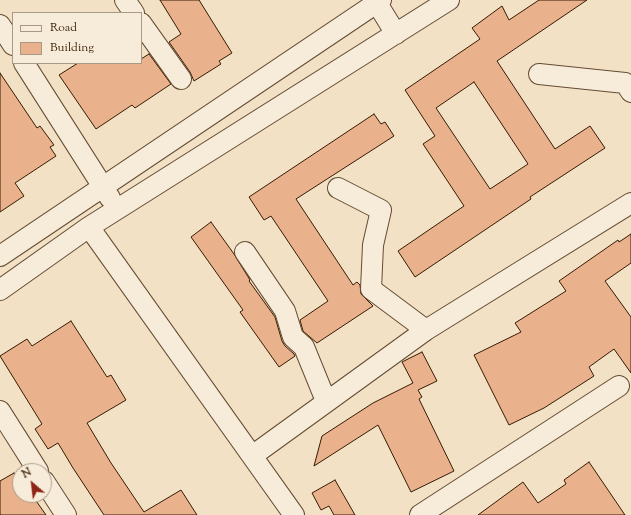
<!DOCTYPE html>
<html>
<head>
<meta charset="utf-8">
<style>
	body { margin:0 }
	#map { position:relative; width:631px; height:515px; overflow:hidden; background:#f3e1c6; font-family:"Sorts Mill Goudy",serif }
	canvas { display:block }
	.legend { position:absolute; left:12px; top:12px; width:130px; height:52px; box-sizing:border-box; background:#f7ecda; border:1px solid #a99884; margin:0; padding:5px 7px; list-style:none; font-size:12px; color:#351b02 }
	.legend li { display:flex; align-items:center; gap:8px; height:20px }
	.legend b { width:20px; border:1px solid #a99884 }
	.north { position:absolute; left:12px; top:463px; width:40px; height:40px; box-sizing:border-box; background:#f7ecda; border:1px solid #a99884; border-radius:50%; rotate:332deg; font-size:11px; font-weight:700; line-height:16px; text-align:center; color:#351b02 }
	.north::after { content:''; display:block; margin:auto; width:14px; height:18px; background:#8f2418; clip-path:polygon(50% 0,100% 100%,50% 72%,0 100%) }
</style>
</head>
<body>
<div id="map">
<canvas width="631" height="515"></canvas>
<ul class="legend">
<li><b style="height:5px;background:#f7ecda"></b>Road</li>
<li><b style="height:11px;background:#e9b18c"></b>Building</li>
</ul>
<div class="north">N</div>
</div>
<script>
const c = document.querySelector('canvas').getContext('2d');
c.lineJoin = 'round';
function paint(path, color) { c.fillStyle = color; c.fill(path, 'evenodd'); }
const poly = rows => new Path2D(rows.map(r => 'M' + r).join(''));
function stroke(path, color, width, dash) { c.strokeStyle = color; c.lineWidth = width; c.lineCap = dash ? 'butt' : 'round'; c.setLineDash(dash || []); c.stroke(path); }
const building = poly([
	[160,0,199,0,232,53,219,61,221,64,194,81,190,72,169,42,181,34,160,0],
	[539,0,587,0,497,61,555,149,590,126,605,148,530,197,531,199,415,277,398,251,464,206,423,144,435,136,405,90,480,39,472,28,502,6,509,20,539,0],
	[474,82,528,164,490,189,436,108,474,82],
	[149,54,171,84,135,108,132,105,96,129,59,75,78,63,141,63,141,59,149,54],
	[0,73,37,128,40,126,54,145,50,147,56,156,15,183,24,196,0,212,0,73],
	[374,114,381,124,385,122,394,136,296,199,353,285,357,282,360,285,361,294,373,306,317,343,303,331,300,320,328,301,271,216,264,220,249,197,374,114],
	[211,222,234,254,250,280,249,281,275,317,282,341,285,346,294,354,295,356,279,367,240,312,243,310,191,237,211,222],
	[631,234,631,263,605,281,631,317,631,373,614,349,589,367,594,376,544,408,509,425,474,355,521,332,515,323,566,291,559,281,618,240,619,242,631,234],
	[71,321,107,377,111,375,126,400,87,423,111,463,144,512,181,490,197,515,104,515,73,468,58,443,48,449,35,429,42,424,0,356,27,339,32,346,71,321],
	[422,352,437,381,418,390,422,397,419,399,454,471,411,492,378,425,314,466,322,436,373,403,413,383,402,362,422,352],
	[589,462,625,515,478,515,523,482,538,503,566,484,564,480,589,462],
	[14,473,20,484,20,495,32,495,46,515,0,515,0,481,14,473],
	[335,480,355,515,334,515,329,506,321,510,312,493,335,480]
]);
const minor = poly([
	[125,0,134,13],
	[375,0,396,34],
	[141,23,181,79],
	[0,25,13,45],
	[24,63,110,198],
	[539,74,625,83,631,92],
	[338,188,381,210,373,245,371,289,426,330],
	[89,227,294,515],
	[245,252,285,311,293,337,304,347,326,401],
	[0,256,381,0],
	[0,290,89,227,449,0],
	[0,411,38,471],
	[252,456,426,330,631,203],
	[44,481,66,515],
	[420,515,619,386]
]);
paint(building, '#e9b18c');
stroke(building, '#351b02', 1);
stroke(minor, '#644c33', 22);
stroke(minor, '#f7ecda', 20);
</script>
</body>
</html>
